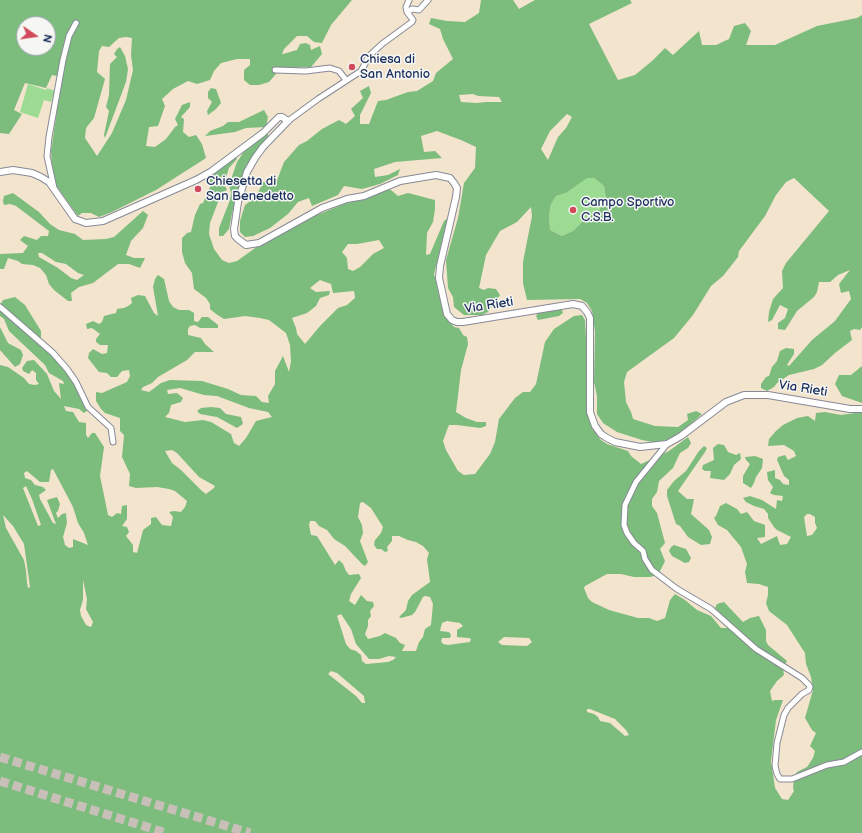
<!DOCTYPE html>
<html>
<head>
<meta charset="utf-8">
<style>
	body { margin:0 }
	#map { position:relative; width:862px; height:833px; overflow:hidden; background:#f3e4ce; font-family:"Balsamiq Sans",sans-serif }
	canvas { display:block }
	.north { position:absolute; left:16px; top:16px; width:40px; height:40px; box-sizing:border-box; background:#f6f6f2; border:1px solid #9ea6b7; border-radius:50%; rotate:103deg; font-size:11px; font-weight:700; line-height:16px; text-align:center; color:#1b2f5e }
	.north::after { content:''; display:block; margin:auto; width:14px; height:18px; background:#d1495b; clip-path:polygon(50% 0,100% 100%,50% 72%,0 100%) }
</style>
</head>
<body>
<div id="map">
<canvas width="862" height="833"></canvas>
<div class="north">N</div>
</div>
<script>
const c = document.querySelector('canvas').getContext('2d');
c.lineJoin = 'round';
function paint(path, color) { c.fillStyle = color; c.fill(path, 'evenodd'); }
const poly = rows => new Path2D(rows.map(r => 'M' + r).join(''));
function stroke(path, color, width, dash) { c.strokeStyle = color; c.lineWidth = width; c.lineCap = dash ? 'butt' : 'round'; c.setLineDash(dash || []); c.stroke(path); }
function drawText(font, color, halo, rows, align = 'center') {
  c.font = font + ' "Balsamiq Sans",sans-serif'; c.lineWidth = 3; c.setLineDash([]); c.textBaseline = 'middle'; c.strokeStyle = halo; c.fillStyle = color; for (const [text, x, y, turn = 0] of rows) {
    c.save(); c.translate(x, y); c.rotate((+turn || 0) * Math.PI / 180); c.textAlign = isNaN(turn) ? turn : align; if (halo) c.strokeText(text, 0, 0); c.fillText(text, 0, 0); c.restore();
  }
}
const green = poly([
	[28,84,46,90,47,88,55,91,51,102,44,100,38,118,20,112],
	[587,177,594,178,604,186,606,199,598,212,586,218,573,231,562,236,550,230,549,215,551,204,556,196,566,193]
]);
const forest = poly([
	[0,0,352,0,331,25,322,43,314,42,307,36,297,36,284,49,282,54,283,54,297,50,300,44,306,43,310,45,311,50,320,46,322,54,311,67,281,68,269,82,259,85,250,85,244,80,244,70,250,65,250,59,237,59,221,63,214,71,210,80,197,84,188,81,173,89,162,99,165,106,158,126,149,127,146,146,155,147,166,139,175,127,178,125,175,119,182,105,190,102,190,107,181,117,184,119,183,132,189,137,196,135,202,144,206,158,156,190,112,212,99,217,91,213,82,213,78,216,57,187,52,169,51,151,62,77,52,75,46,88,25,83,14,110,22,114,9,134,0,133],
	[24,24,48,24,48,48,24,48],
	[126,37,132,38,131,55,133,70,126,100,112,133,97,156,85,138,86,128,94,118,105,79,97,72,99,51,102,46,109,47,119,38],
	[481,0,513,0,519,9,535,0,630,0,632,3,589,24,618,80,635,75,652,61,665,48,673,55,699,31,702,45,716,45,729,39,734,26,745,23,751,31,746,45,775,45,817,26,857,18,862,15,862,327,860,330,854,329,850,331,852,340,835,353,822,365,814,369,789,375,777,383,774,387,767,391,761,388,761,384,766,377,769,376,772,367,777,361,780,351,786,348,794,349,794,354,787,365,789,366,812,340,835,321,851,299,849,291,841,293,839,284,850,270,838,275,830,282,819,282,817,292,814,297,797,311,785,330,778,329,778,323,785,318,788,309,780,305,772,320,768,322,769,312,773,299,783,288,782,271,786,263,829,211,794,178,786,182,776,195,765,216,739,251,738,257,723,276,711,286,693,315,674,338,627,372,624,382,626,402,631,412,633,419,655,426,678,427,688,420,687,414,696,411,702,414,677,436,658,443,642,440,617,432,603,423,597,414,597,396,594,382,595,331,592,311,587,303,580,299,527,300,523,283,523,262,532,216,531,207,517,222,500,231,486,255,479,288,484,290,488,288,496,289,500,295,488,312,482,315,464,315,454,307,453,297,448,288,446,260,458,218,464,183,475,168,476,147,461,140,437,131,421,136,424,152,435,151,442,158,395,162,374,169,375,177,388,175,400,169,398,175,380,184,362,189,344,186,338,195,312,206,309,198,298,202,288,214,270,228,253,236,245,237,240,232,240,221,245,205,256,197,263,182,276,183,284,162,299,145,307,141,322,129,339,120,346,124,355,116,351,109,363,98,360,91,369,86,371,93,360,115,360,124,369,124,378,101,386,100,408,92,417,91,433,81,436,73,453,59,443,39,440,29,429,24,431,18,447,21,465,22,479,13],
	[473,94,478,96,499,97,502,102,486,102,477,103,461,102,459,95],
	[567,114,572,117,566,128,558,137,548,160,541,149,550,131],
	[587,178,594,178,604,186,606,199,598,212,586,218,573,231,562,236,550,230,549,215,551,204,556,196,566,193],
	[120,47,125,56,128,69,126,82,105,138,104,135,109,111,106,107,109,95,110,64,117,57,114,54,117,49],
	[211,88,216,89,221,103,216,109,208,115,207,111,212,102,208,98,208,92],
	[264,110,268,117,266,127,246,128,235,132,205,136,210,131,223,126,228,122,239,122],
	[265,133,268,134,268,137,259,147,244,170,233,209,229,229,223,236,219,236,219,228,230,200,231,193,229,185,237,162,243,153],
	[236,157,237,159,229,168,224,183,227,190,223,192,220,197,210,223,209,234,214,249,222,260,229,263,237,261,258,246,300,222,383,188,391,190,398,196,408,193,435,200,435,209,433,222,427,233,426,255,430,254,444,221,448,218,434,274,443,308,444,315,454,327,459,328,463,335,467,337,468,344,461,370,456,412,466,418,477,422,486,422,486,426,480,428,457,425,449,425,447,430,443,441,446,450,458,471,464,475,475,474,490,454,495,442,499,419,515,398,523,392,530,392,536,384,545,342,554,329,574,316,582,315,585,320,586,338,588,412,589,421,597,435,601,440,607,444,628,451,631,456,641,464,669,451,688,437,691,443,688,448,680,453,673,468,659,481,657,492,652,499,652,506,657,513,665,543,660,549,665,561,658,575,650,577,634,577,621,574,607,574,585,586,584,588,588,598,592,602,609,610,638,618,649,618,657,621,665,618,670,600,675,594,685,600,697,610,711,616,721,628,727,628,715,608,717,604,724,602,743,622,750,618,759,616,766,630,766,641,768,645,787,661,783,668,784,675,777,681,770,691,772,701,775,700,783,700,776,720,771,761,775,788,782,799,788,800,794,791,793,788,794,779,797,772,807,767,813,758,815,751,810,746,816,733,812,730,805,718,813,690,811,677,806,664,805,653,787,625,769,611,766,603,768,595,768,587,759,584,747,583,745,572,747,564,741,547,727,530,718,525,714,518,716,516,720,506,726,503,737,509,741,514,747,512,754,521,765,525,765,537,757,538,761,544,777,536,780,545,787,544,791,537,777,530,774,527,768,518,768,514,764,509,754,506,746,502,743,498,750,496,762,500,776,509,777,500,782,501,783,496,774,495,770,493,773,487,768,480,767,472,775,470,775,478,780,480,783,484,789,485,789,480,784,476,777,460,778,457,785,455,788,460,796,456,794,451,784,445,768,446,769,439,776,431,783,425,797,418,808,416,815,421,816,413,825,412,841,415,862,412,862,833,0,833,0,365,8,367,24,378,29,384,35,385,39,384,36,380,36,373,32,370,29,374,23,371,22,368,27,361,34,360,47,374,54,391,61,399,59,383,64,384,63,381,49,373,45,365,9,331,4,319,0,316,0,305,3,300,15,297,25,305,41,331,41,339,48,349,74,373,88,410,84,413,79,409,64,406,66,411,73,412,79,422,86,423,86,435,88,438,92,433,95,433,104,447,100,476,108,515,112,517,117,513,121,514,122,506,127,505,127,519,122,526,127,527,129,532,126,536,133,545,133,552,137,553,143,530,151,524,151,518,156,517,162,525,171,526,173,517,169,512,174,511,181,512,185,507,187,501,175,491,169,489,157,487,136,488,129,486,130,474,122,457,124,435,120,431,120,418,105,413,101,409,96,401,96,392,102,393,127,382,130,376,129,370,122,371,117,377,111,377,107,373,99,372,88,358,89,353,93,349,102,354,107,353,108,345,100,345,96,342,96,339,100,334,92,328,87,329,86,324,93,321,99,324,102,322,104,316,116,313,117,309,124,308,128,306,132,303,131,298,138,295,145,296,154,313,158,316,153,287,155,279,158,275,164,279,169,301,173,307,179,310,189,310,194,313,194,321,198,322,202,317,208,317,218,325,218,328,200,328,195,325,190,326,188,329,188,335,201,338,205,344,214,352,195,352,187,360,158,377,152,383,143,387,141,390,149,392,161,383,170,380,202,381,228,389,241,395,256,396,262,402,269,403,268,396,275,384,275,371,283,356,289,372,291,361,290,345,286,333,269,320,260,318,245,316,224,319,216,314,210,309,210,304,206,298,194,289,192,273,185,263,182,252,182,238,187,233,191,232,195,215,200,204,203,203,210,187,210,179,212,173],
	[379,240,384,248,373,254,360,267,353,271,348,269,347,258,342,252,348,244,357,244],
	[320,280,331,284,333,293,354,291,355,298,347,305,338,308,320,326,305,344,297,334,296,328,292,318,307,313,316,306,320,298,329,295,330,291,316,292,310,288],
	[180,388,204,395,217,396,249,408,268,412,272,417,256,421,246,438,239,446,234,443,231,434,211,422,203,420,185,422,165,417,169,413,171,405,181,402,183,398,177,393,168,394,167,390],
	[172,450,177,453,199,477,215,486,214,488,206,494,202,491,181,470,172,463,165,451],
	[53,469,73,507,78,523,84,533,88,545,73,539,73,547,69,548,65,545,63,537,67,523,66,513,62,514,58,518,56,513,58,511,60,504,57,497,47,500,56,524,53,523,40,499,39,495,46,490,43,487,35,485,31,480,25,478,24,473,27,471,40,482,49,482,51,470],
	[26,486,32,499,41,525,38,526,23,488],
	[363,502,371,508,383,527,381,533,375,540,374,545,377,549,381,549,385,552,388,551,387,547,392,541,392,536,399,536,408,540,416,542,423,546,429,553,427,559,430,582,412,595,408,601,406,610,399,617,401,618,412,615,415,612,423,597,425,596,430,597,433,604,431,625,425,629,423,637,419,642,416,651,402,651,405,645,400,643,396,638,385,633,380,636,368,639,365,634,368,626,368,620,371,616,370,611,374,606,373,602,367,601,361,595,355,605,349,601,351,594,361,578,359,574,349,575,346,571,343,564,339,560,335,565,317,536,311,535,309,525,310,521,315,521,319,526,327,530,334,539,345,546,362,564,365,566,368,562,360,541,363,533,362,525,358,517,360,503],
	[807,514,810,514,815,517,815,523,817,528,812,535,807,536,804,517],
	[3,515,13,526,24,544,30,587,28,588,27,583,26,571,24,560,6,528],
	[83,580,87,599,86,609,93,622,91,627,86,625,81,616,80,610,83,600],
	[341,614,351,629,356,644,369,659,379,659,389,656,396,657,393,660,388,662,366,664,362,661,361,655,356,651,350,649,346,644,337,616],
	[447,621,460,623,463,626,457,630,457,637,469,638,471,639,470,642,448,645,443,644,441,641,442,638,450,638,451,635,449,632,440,631,442,623],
	[504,637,529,638,532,642,527,646,502,645,498,642],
	[331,671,337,673,364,696,365,703,362,703,356,696,328,674],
	[587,709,590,709,615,719,626,730,629,735,625,736,610,723,600,721,598,717,594,714,587,712],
	[13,193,39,212,50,224,59,230,75,234,83,240,106,239,114,237,143,211,148,215,143,228,131,241,126,255,134,258,145,258,140,268,129,264,118,264,93,283,79,287,71,293,72,301,68,301,54,290,49,284,46,275,40,268,33,265,22,264,18,261,8,258,4,269,0,269,0,254,23,253,28,246,20,240,24,236,37,240,41,236,48,236,49,231,16,206,10,204,4,205,3,201,4,196],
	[38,253,42,253,56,262,66,264,78,273,84,275,77,280,71,278,58,268,39,257],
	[558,309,562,310,563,313,559,316,538,320,536,316,539,312],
	[0,327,8,343,21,350,23,355,20,364,15,367,0,350],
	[862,366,862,403,842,396,835,384,839,375,851,375],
	[211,407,220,408,226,414,241,417,243,424,237,428,217,417,200,414,197,411,201,408],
	[718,444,724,445,728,452,736,455,740,453,741,459,734,465,730,474,724,480,710,478,711,471,705,471,702,469,703,465,714,460,713,448],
	[704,446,707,448,705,452,678,491,687,499,694,499,691,514,709,530,712,537,710,544,701,545,688,537,680,526,676,524,667,496,667,490,674,481,686,471,699,451],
	[755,456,763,459,762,468,756,477,754,483,751,488,743,483,743,476,750,464,746,460,745,457],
	[674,545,686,549,691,558,689,562,685,563,672,556,669,551,671,547]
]);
const trunkTunnel = poly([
	[0,757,250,833],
	[0,781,166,833]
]);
const minor = poly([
	[407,12,412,9,419,10,428,0],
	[275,70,306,71,330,68,339,71,346,80],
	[288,121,318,99,361,71,369,56,382,44,412,22,413,20,407,12,406,7,409,0],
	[54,188,47,156,49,137,63,60,69,36,76,23],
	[0,307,53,353,67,369,76,382,88,407,111,428,113,442],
	[667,444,636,482,625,505,624,525,627,533,634,543,643,551,645,559,652,570,677,589,711,609,756,649,802,678,809,685,810,687,809,690,802,694,788,708,784,715,777,743,775,766,777,774,780,779,792,779,827,765,844,762,862,752]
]);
const tertiary = poly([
	[0,172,13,170,32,173,41,177,49,182,75,219,86,223,103,221,196,180,212,171,263,133,279,117,282,117,288,121,263,147,255,158,247,172,238,202,236,216,234,229,235,236,238,239,246,245,259,243,322,208,347,199,364,196,400,181,436,175,450,178,454,183,457,188,456,197,440,266,439,278,447,314,452,320,457,322,463,322,573,304,582,306,587,312,590,318,590,412,595,426,601,434,607,438,615,442,640,447,667,444,681,436,726,402,744,395,768,395,850,409,862,409]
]);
const markers = [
	[352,67,4,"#d1495b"],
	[198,189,4,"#d1495b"],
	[573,210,4,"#d1495b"]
];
const poiNames = [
	["Chiesa di",360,60],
	["San Antonio",360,75],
	["Chiesetta di",206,182],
	["San Benedetto",206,197],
	["Campo Sportivo",581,203],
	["C.S.B.",581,218]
];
const streetNames = [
	["Via Rieti",489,306,-9],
	["Via Rieti",803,389,9]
];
paint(green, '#9bdc92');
paint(forest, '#7cbc7c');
stroke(trunkTunnel, '#c8c0b8', 9, [9, 4.5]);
stroke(minor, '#878a96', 7);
stroke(tertiary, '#878a96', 8);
stroke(minor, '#fff', 5);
stroke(tertiary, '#fff', 6);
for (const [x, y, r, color] of markers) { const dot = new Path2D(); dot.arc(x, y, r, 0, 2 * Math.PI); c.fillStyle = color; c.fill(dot); stroke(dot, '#f6f6f2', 1.5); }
drawText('13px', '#1b2f5e', '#f6f6f2', poiNames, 'left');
drawText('13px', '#1b2f5e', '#f6f6f2', streetNames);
</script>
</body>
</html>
